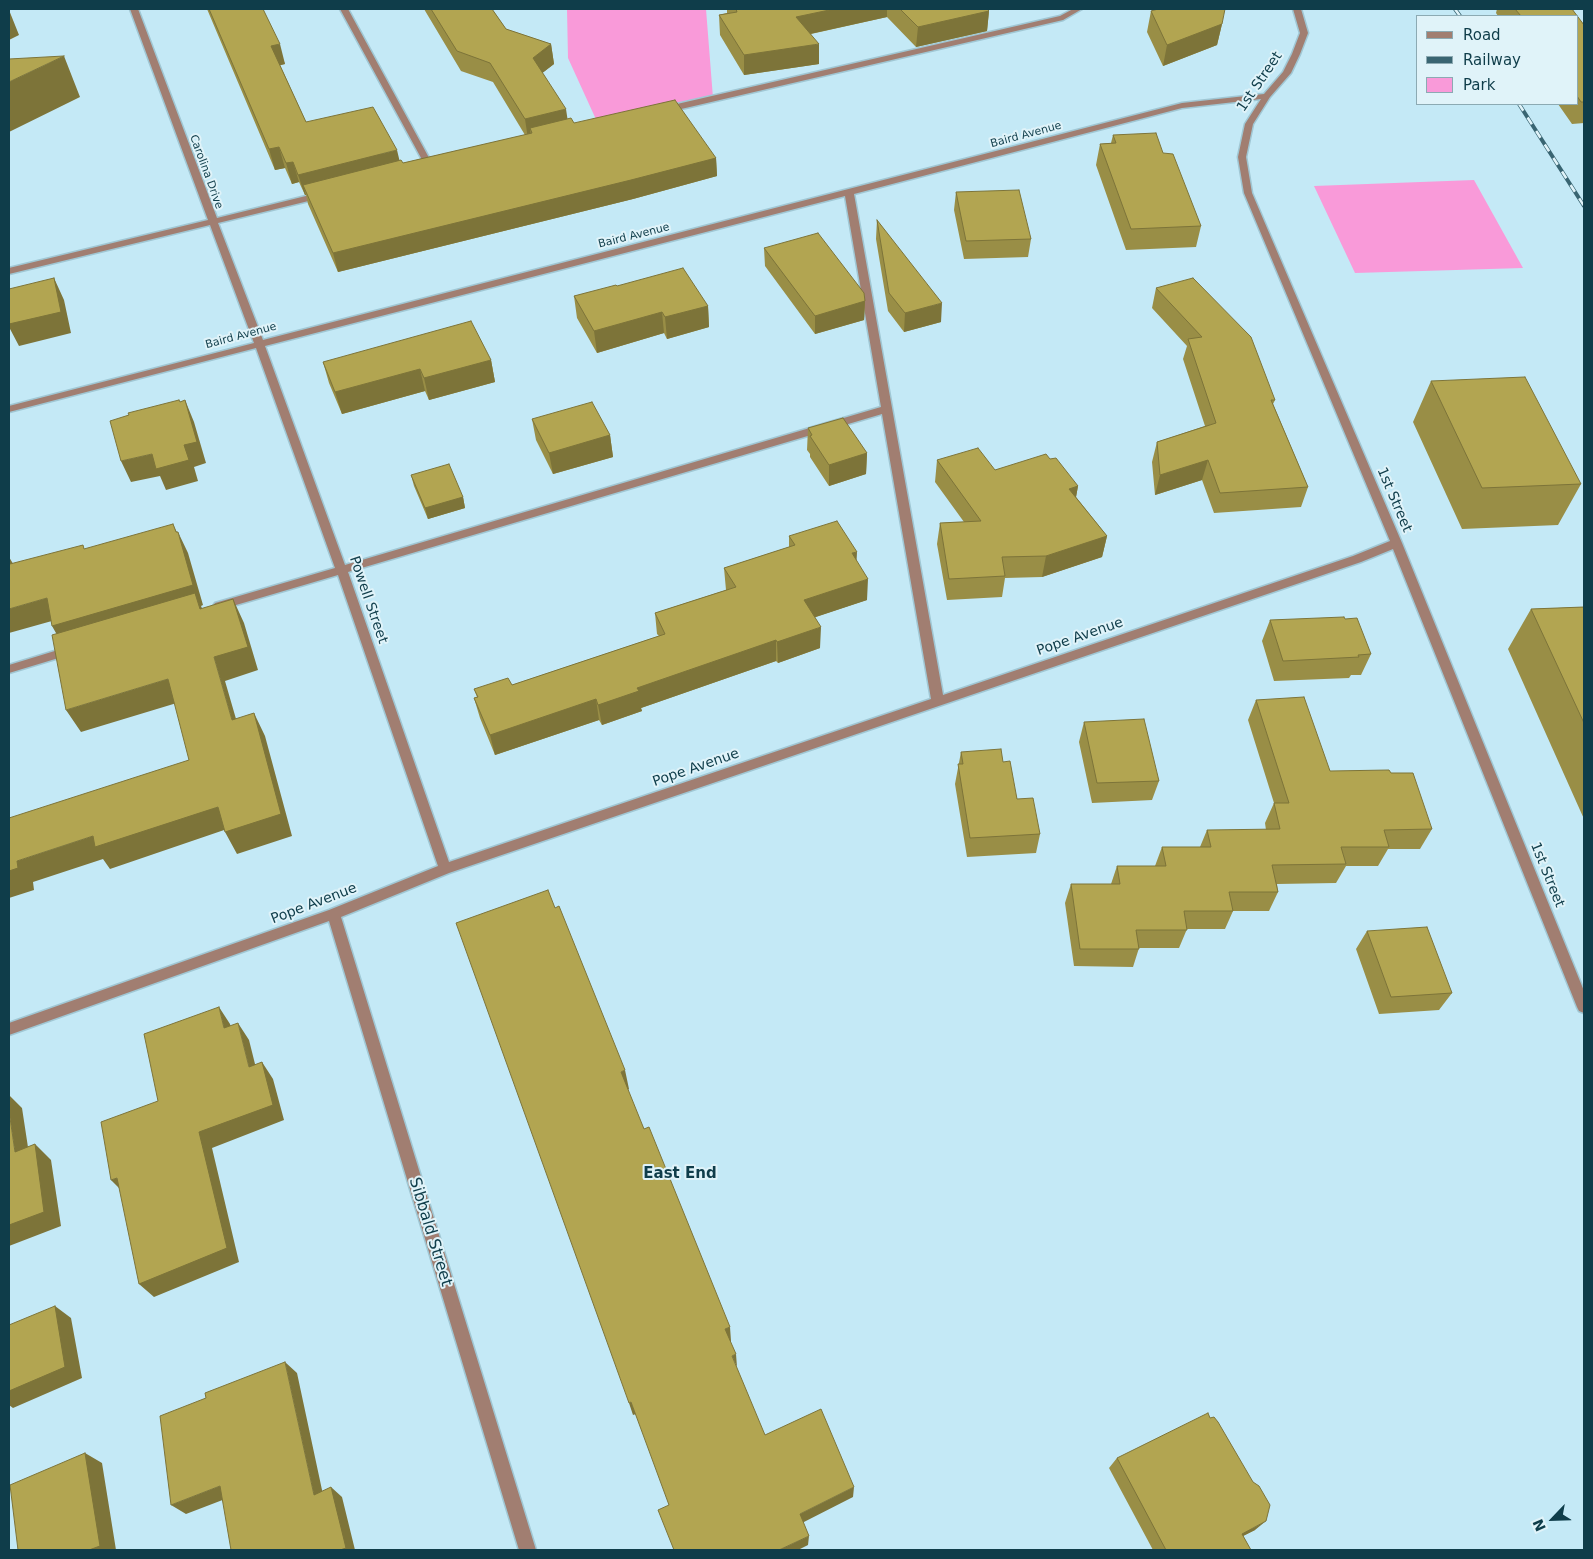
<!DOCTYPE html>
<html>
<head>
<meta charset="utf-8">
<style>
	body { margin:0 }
	#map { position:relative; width:1593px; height:1559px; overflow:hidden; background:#c4e9f6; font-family:"DejaVu Sans",sans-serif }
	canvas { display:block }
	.frame { position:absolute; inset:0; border:10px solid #0f3d4a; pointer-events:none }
	.legend { position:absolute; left:1416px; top:15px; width:162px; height:90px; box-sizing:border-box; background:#e0f3f9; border:1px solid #8caab3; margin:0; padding:6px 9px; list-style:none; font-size:15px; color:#0f3d4a }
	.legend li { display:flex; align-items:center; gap:10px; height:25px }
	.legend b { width:25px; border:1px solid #8caab3 }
	.north { position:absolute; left:1528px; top:1494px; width:50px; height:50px; -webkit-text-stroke:4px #e0f3f9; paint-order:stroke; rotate:246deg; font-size:14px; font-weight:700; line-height:20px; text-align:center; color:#0f3d4a }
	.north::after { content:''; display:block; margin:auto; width:18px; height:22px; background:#0f3d4a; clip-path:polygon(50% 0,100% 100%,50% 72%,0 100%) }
</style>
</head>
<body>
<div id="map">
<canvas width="1593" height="1559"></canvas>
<div class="frame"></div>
<ul class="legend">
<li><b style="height:6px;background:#a17e71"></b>Road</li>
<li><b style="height:6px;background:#396572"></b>Railway</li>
<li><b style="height:14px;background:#f99ad9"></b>Park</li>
</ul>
<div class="north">N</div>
</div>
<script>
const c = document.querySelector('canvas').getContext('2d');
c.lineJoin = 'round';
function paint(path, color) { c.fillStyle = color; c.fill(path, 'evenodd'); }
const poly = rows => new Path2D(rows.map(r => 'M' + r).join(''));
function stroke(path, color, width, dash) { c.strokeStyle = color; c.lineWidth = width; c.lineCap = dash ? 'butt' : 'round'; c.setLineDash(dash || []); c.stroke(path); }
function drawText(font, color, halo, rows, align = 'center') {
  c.font = font + ' "DejaVu Sans",sans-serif'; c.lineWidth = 4; c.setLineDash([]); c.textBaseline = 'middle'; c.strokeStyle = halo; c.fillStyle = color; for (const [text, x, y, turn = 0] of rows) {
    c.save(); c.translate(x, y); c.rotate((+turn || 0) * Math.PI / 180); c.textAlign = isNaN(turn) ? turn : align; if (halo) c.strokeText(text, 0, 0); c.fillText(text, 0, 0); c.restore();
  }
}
const green = poly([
	[567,9,706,9,713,98,599,126,568,58],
	[1474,180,1523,268,1355,273,1314,186]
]);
const minor = poly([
	[130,9,138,9,217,218,322,192,326,195,325,197,218,223,263,340,1182,103,1264,94,1283,72,1292,54,1300,33,1293,9,1301,9,1308,33,1300,54,1291,73,1270,97,1253,124,1246,157,1252,193,1402,543,1584,991,1584,1013,1579,1011,1577,1007,1393,549,1361,562,449,873,341,917,536,1550,519,1550,329,921,9,1035,9,1023,329,910,438,866,338,575,219,610,213,606,215,603,335,568,256,348,9,412,9,406,254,343,210,225,9,274,9,268,208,220,130,9],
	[1261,99,1245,124,1238,157,1244,193,1390,541,1353,556,943,695,854,194,1182,108,1261,99],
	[845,196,881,407,345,565,265,346,845,196],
	[882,414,931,699,449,862,348,572,882,414],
	[340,9,348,9,434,167,433,169,426,167,340,9],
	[1073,9,1082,9,1063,20,664,113,660,110,664,107,1060,16,1073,9],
	[71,646,75,647,77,650,75,653,9,673,9,665,71,646]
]);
const rail = poly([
	[1455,9,1460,16],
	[1519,104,1584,206]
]);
const wall = poly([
	[207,9,263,9,285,64,280,65,306,122,403,163,525,135,493,82,461,71,424,9,492,9,506,29,551,44,554,64,542,73,567,119,574,123,716,158,717,176,633,199,338,272,308,204,306,195,305,195,299,182,292,184,285,168,275,170],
	[727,9,987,9,989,11,987,31,916,47,887,17,811,34,819,64,744,75,720,35,719,15,727,13],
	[1497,9,1572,9,1584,25,1584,123,1572,124,1558,104,1577,104,1577,16,1498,16,1496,13],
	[1151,11,1222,24,1217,45,1163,66,1147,32],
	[1113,135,1201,226,1196,247,1126,250,1096,165,1100,144,1111,143],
	[956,192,1031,239,1028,257,964,259,954,210],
	[877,220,941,322,904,332,888,311,876,239],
	[764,248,865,301,864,320,815,334,765,266],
	[617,286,708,306,709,327,667,339,664,333,597,353,577,318,574,296],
	[1156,288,1275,400,1273,404,1308,487,1301,507,1214,513,1202,480,1155,495,1152,462,1157,442,1205,426,1183,359,1187,346,1152,308],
	[491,360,495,382,429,400,425,391,342,414,329,383,323,362],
	[1431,381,1581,484,1558,525,1462,529,1413,422],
	[532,419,610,435,613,457,553,474,536,440],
	[808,428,867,453,866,474,829,486,810,457,810,454,807,450],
	[1050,459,1078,486,1076,497,1107,536,1102,557,1042,577,1005,578,1002,597,947,600,937,544,940,523,964,522,935,482,937,460,995,470],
	[411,475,463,497,465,508,428,519,414,486],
	[789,536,857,561,867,600,815,617,820,648,778,663,776,661,641,708,642,711,602,725,599,720,495,755,480,718,474,698,477,697,474,689,512,685,659,636,657,634,655,613,726,590,724,568,789,547],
	[1584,607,1584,819,1508,649,1531,609],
	[1345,619,1371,654,1361,675,1351,675,1349,678,1274,681,1262,641,1270,620],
	[1256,700,1330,771,1391,773,1432,829,1420,849,1388,849,1378,866,1346,866,1336,883,1277,884,1278,892,1269,911,1233,911,1225,929,1187,929,1179,948,1139,948,1133,967,1074,966,1065,903,1071,884,1111,884,1117,866,1155,866,1162,847,1200,847,1207,830,1266,830,1265,823,1274,803,1248,720],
	[1084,722,1159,781,1152,800,1092,803,1079,742],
	[961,752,1003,762,1017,799,1040,834,1036,853,967,857,955,784],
	[1367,931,1452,993,1439,1010,1379,1014,1356,949],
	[1117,1458,1255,1530,1243,1536,1251,1550,1153,1550,1109,1468]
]);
const shadedWall = poly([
	[834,9,887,9,887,17,796,37,796,17],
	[9,10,19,35,9,40],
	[989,11,987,31,916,47,918,27],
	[1222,24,1217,45,1163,66,1167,45],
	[280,44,285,64,277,66,271,46],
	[551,44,554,64,536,78,533,58],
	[819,44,819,64,744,75,744,55],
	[64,56,80,97,9,132,9,82],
	[566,109,569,129,532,133,530,128,531,138,528,139,525,119],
	[279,147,285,168,275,170,269,149],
	[397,150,402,171,303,185,306,195,305,195,298,175],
	[716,158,717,176,633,199,338,272,333,253],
	[293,162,299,182,292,184,286,163],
	[54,278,64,300,71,333,19,346,9,327,9,324],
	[865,301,864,320,815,334,815,316],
	[942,303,941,322,904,332,905,313],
	[708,306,709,327,667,339,665,317],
	[662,312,664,333,597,353,594,331],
	[491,360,495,382,429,400,424,378],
	[420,369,425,391,342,414,335,392],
	[185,400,194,422,206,463,194,467,198,481,166,490,160,476,131,482,121,461,152,454,184,445],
	[610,435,613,457,553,474,549,453],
	[867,453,866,474,829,486,829,465],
	[1208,460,1202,480,1155,495,1160,475],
	[1078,486,1074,508,1069,489],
	[463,497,465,508,428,519,425,508],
	[173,524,180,539,178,532,188,553,203,605,201,606,206,617,64,647,52,626,176,532],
	[1107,536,1102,557,1042,577,1046,556],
	[857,552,856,573,852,553],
	[9,557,21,577,10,564],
	[868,579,867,600,804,621,804,600],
	[47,598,59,619,9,633,9,609],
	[233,599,244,623,258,670,225,681,243,743,232,720,214,657],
	[821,627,820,648,778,663,777,642],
	[776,640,776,661,641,708,642,711,602,725,598,705,637,688],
	[168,679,180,702,81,732,66,710],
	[596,699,599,720,495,755,490,735],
	[254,713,265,736,292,836,237,854,225,832],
	[218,807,230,828,110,869,103,859,33,882,34,890,9,898,9,871,17,861,93,836],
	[219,1007,230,1024,235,1045,224,1028],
	[238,1023,249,1040,260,1084,249,1067],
	[262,1062,273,1079,284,1120,212,1148,239,1262,154,1297,139,1284,199,1132],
	[625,1070,629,1089,625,1091,621,1072],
	[9,1095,22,1108,31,1167,15,1152,9,1111],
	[35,1144,51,1160,61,1226,9,1246,9,1225],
	[117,1178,126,1195,111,1180],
	[55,1306,71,1318,82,1378,13,1408,9,1405,9,1391],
	[730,1327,731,1341,727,1343,725,1329],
	[736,1354,737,1367,732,1356],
	[285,1362,297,1373,325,1504,314,1495],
	[631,1402,636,1414,633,1415,629,1403],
	[85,1453,102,1463,116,1550,89,1550],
	[220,1486,233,1496,186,1514,171,1505],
	[331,1487,342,1497,355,1550,340,1550],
	[854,1487,853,1497,800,1524,800,1514],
	[1266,1521,1255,1530,1231,1542,1242,1534],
	[809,1536,808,1545,798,1550,779,1550]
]);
const building = poly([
	[209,9,263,9,280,44,271,46,306,122,373,107,397,150,298,175,293,162,286,163,279,147,269,149,209,9],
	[431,9,492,9,506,29,551,44,533,58,566,109,525,119,490,63,457,51,431,9],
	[736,9,834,9,796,17,819,44,744,55,719,15,737,12,736,9],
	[900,9,987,9,989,11,918,27,900,9],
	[1158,9,1225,9,1222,24,1167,45,1151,11,1158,9],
	[1515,9,1572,9,1584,25,1584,102,1581,102,1577,96,1577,16,1521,16,1515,9],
	[64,56,9,82,9,59,64,56],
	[675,100,716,158,631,180,333,253,303,185,401,160,403,163,532,133,530,128,571,118,574,123,675,100],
	[1156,133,1163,153,1173,154,1201,226,1131,229,1100,144,1116,143,1113,135,1156,133],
	[1019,190,1031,239,966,241,956,192,1019,190],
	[877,220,942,303,905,313,889,293,877,220],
	[818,233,864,293,865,301,815,316,764,248,818,233],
	[683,268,708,306,665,317,662,312,594,331,574,296,616,285,617,286,683,268],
	[54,278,61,312,9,324,9,289,54,278],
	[1193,278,1251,337,1275,400,1271,400,1308,487,1220,493,1208,460,1160,475,1157,442,1216,423,1188,339,1202,337,1156,288,1193,278],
	[471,321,491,360,424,378,420,369,335,392,323,362,471,321],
	[1525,377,1581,484,1482,488,1431,381,1525,377],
	[179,400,180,402,185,400,197,442,184,445,189,460,156,469,152,454,121,461,110,421,129,415,128,413,179,400],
	[592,402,610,435,549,453,532,419,592,402],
	[843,418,867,453,829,465,810,436,812,435,808,428,843,418],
	[978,448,995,470,1046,454,1050,459,1056,458,1078,486,1069,489,1107,536,1046,556,1002,557,1005,576,949,579,940,523,981,521,937,460,978,448],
	[449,464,463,497,425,508,411,475,449,464],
	[837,521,857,552,852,553,868,579,804,600,821,627,777,642,776,640,637,688,639,691,598,705,596,699,490,735,474,698,478,697,474,689,508,678,512,685,665,634,655,613,736,587,724,568,795,545,789,536,837,521],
	[173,524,176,532,178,532,193,585,52,626,47,598,9,609,9,559,10,564,83,545,84,549,173,524],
	[195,593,200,609,233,599,248,647,214,657,232,720,254,713,281,814,225,832,218,807,95,847,93,836,17,861,18,868,9,871,9,818,189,760,168,679,66,710,52,635,195,593],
	[1584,607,1584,723,1531,609,1584,607],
	[1344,617,1345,619,1357,618,1371,654,1358,655,1359,657,1283,661,1270,620,1344,617],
	[1304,697,1330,771,1389,770,1391,773,1413,773,1432,829,1384,830,1389,847,1341,847,1346,864,1272,865,1278,892,1229,892,1233,911,1184,911,1187,930,1136,930,1139,949,1080,949,1071,884,1120,884,1117,866,1166,866,1162,847,1211,847,1207,830,1280,829,1274,803,1289,803,1256,700,1304,697],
	[1144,719,1159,781,1097,783,1084,722,1144,719],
	[1001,749,1003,762,1010,761,1017,799,1033,798,1040,834,970,838,958,764,963,764,961,752,1001,749],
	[548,890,555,908,559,906,625,1070,621,1072,644,1129,649,1127,730,1327,725,1329,736,1354,732,1356,765,1435,821,1409,854,1487,800,1514,809,1536,779,1550,674,1550,658,1510,669,1505,631,1402,629,1403,456,923,548,890],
	[1427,927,1452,993,1391,997,1367,931,1427,927],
	[219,1007,224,1028,238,1023,249,1067,262,1062,273,1105,199,1132,227,1248,139,1284,117,1178,111,1180,101,1122,158,1101,144,1034,219,1007],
	[9,1111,15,1152,35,1144,44,1212,9,1225,9,1111],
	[55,1306,65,1367,9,1391,9,1325,55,1306],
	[285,1362,314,1495,331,1487,346,1548,340,1550,231,1550,220,1486,171,1505,160,1416,206,1398,205,1393,285,1362],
	[1208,1413,1210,1418,1214,1417,1218,1422,1253,1482,1259,1486,1270,1505,1266,1521,1242,1534,1251,1550,1166,1550,1117,1458,1208,1413],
	[85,1453,100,1546,89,1550,18,1550,10,1485,85,1453]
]);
const farStreetnames = [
	["Baird Avenue",1026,135,-15],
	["Carolina Drive",206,172,70],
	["Baird Avenue",634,236,-14],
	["Baird Avenue",241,336,-15]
];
const streetNames = [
	["1st Street",1260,82,-56],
	["1st Street",1394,500,67],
	["Powell Street",368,600,71],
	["Pope Avenue",1080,637,-19],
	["Pope Avenue",696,768,-19],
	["1st Street",1547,875,68],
	["Pope Avenue",314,904,-21]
];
const neighbourhoodNames = [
	["East End",680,1174]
];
const nearStreetnames = [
	["Sibbald Street",430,1232,73]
];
paint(green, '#f99ad9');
stroke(minor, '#a0c7d4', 3);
paint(minor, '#a17e71');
stroke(rail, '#396572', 4);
stroke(rail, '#e0f3f9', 2.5, [8]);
paint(wall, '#998e46');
paint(shadedWall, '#7d7439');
paint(building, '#b2a551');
stroke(building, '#7d7439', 1);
drawText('11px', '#0f3d4a', '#e0f3f9', farStreetnames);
drawText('14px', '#0f3d4a', '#e0f3f9', streetNames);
drawText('bold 15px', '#0f3d4a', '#e0f3f9', neighbourhoodNames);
drawText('16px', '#0f3d4a', '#e0f3f9', nearStreetnames);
</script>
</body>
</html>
